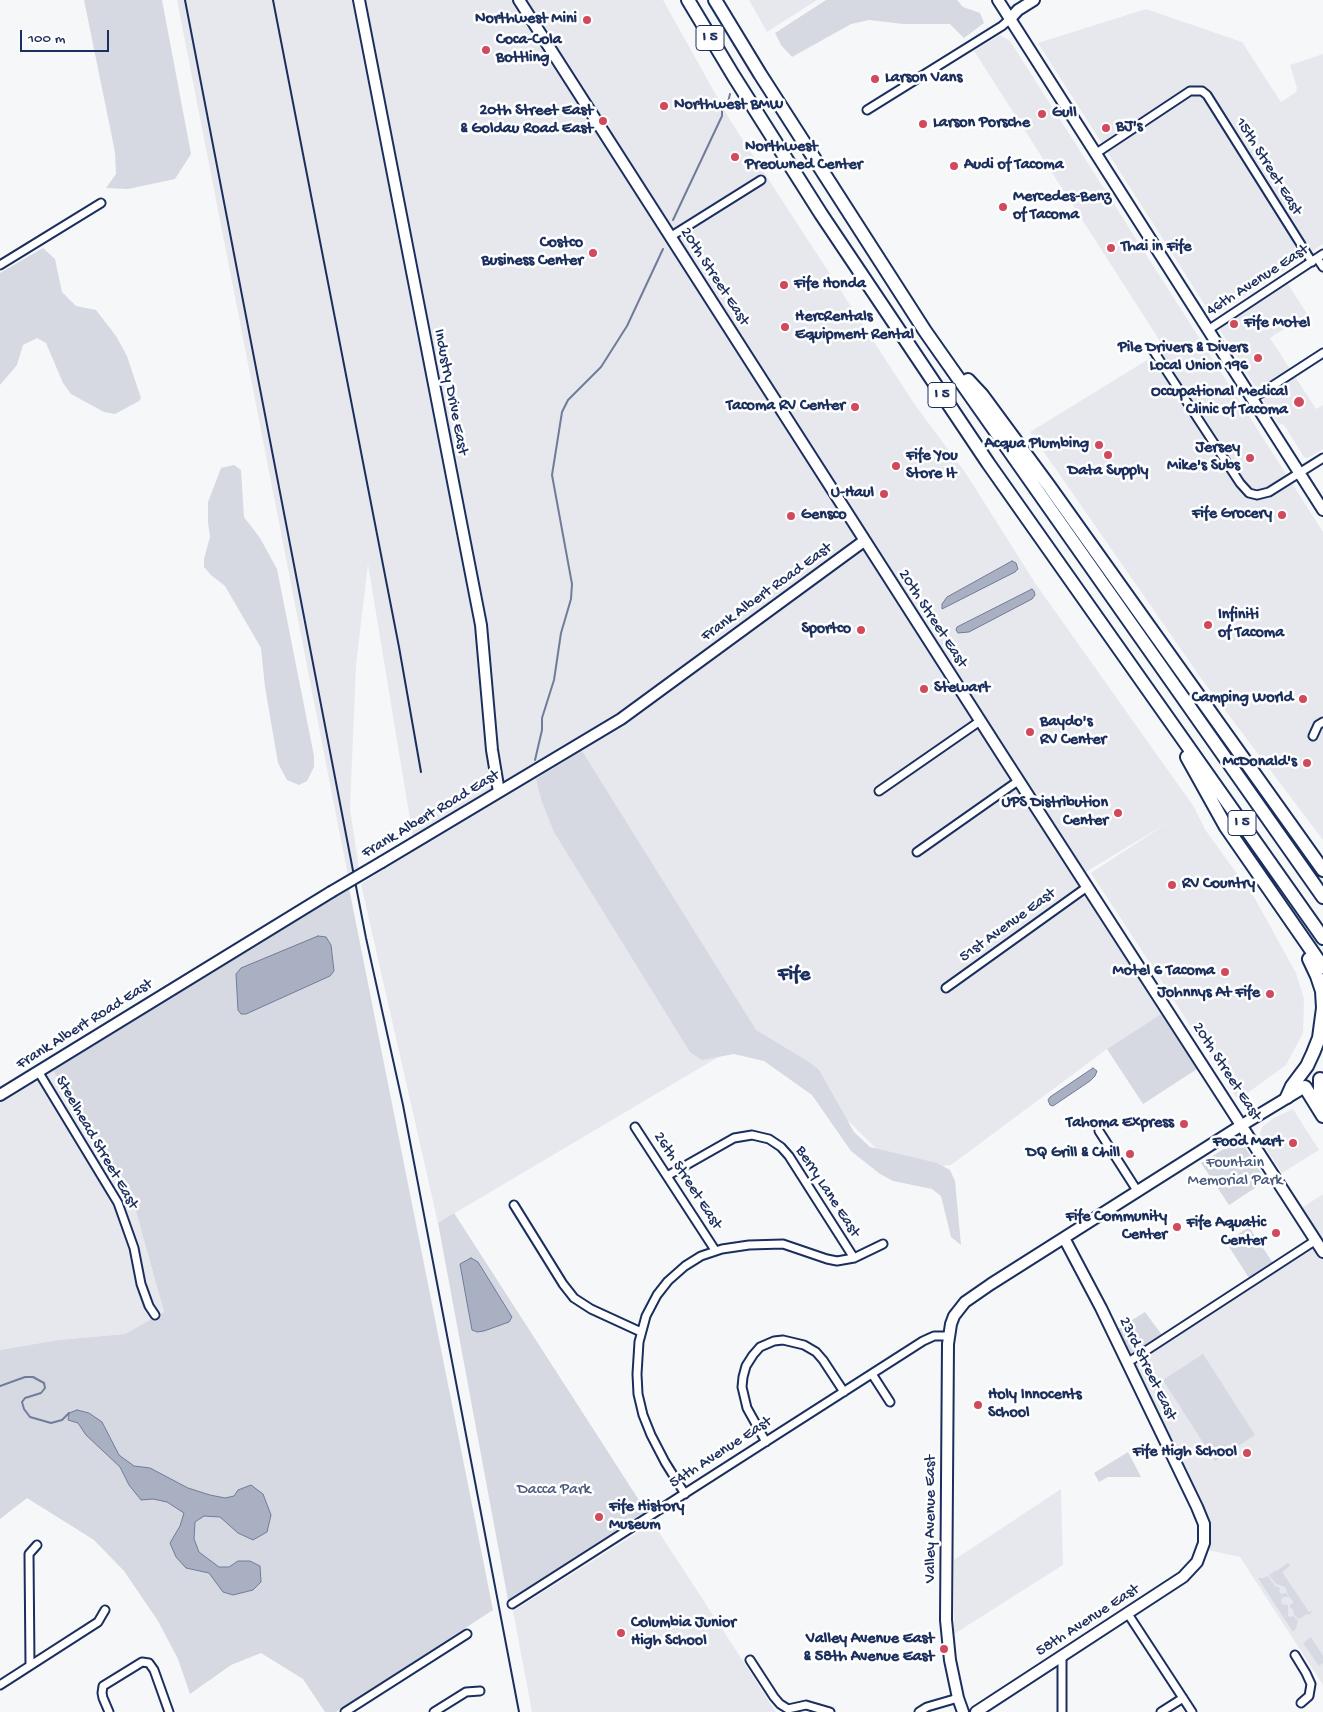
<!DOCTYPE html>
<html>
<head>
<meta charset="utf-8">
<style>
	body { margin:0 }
	#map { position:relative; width:1323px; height:1712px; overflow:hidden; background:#f6f7f9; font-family:"Gochi Hand",sans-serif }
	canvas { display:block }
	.scale { position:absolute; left:20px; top:30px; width:89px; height:22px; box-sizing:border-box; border:2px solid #1b2f5e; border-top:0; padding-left:6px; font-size:15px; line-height:18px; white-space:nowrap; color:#1b2f5e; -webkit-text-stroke:4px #fff; paint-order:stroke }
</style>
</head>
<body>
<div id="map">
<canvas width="1323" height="1712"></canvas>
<div class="scale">100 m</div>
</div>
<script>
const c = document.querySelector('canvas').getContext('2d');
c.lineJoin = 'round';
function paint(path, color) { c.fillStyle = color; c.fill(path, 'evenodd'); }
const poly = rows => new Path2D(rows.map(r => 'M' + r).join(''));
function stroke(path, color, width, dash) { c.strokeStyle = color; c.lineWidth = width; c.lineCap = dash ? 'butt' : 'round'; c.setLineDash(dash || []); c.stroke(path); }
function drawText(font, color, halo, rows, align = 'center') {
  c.font = font + ' "Gochi Hand",sans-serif'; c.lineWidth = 5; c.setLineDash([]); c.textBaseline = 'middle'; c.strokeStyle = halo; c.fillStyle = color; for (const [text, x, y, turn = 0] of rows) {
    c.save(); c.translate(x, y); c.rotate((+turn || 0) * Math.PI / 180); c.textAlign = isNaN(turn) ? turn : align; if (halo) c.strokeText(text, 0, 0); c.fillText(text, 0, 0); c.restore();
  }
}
const built = poly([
	[177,0,663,0,730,120,915,405,965,472,1035,583,1194,807,1206,831,1254,897,1296,973,1304,999,1303,1033,1286,1065,1238,1100,1148,960,1091,873,1169,822,1074,879,1161,1014,1107,1049,951,1165,898,1170,759,1033,438,1223,361,884,415,850,368,564,356,665,350,808,359,869,348,876],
	[749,0,817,0,767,32],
	[1146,9,1242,42,1281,102,1296,92,1297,88,1290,65,1323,54,1323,244,1216,315,1210,313,1038,43],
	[1000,35,1010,41,1323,532,1323,840,1203,681,1030,432,1165,349,974,51],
	[1286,281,1307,314,1270,338,1316,409,1323,405,1323,449,1308,458,1304,457,1284,425,1278,423,1220,330,1222,325],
	[53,1070,68,1098,135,1208,164,1312,125,1334,58,1340,0,1350,0,1102],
	[1293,1109,1319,1150,1282,1173,1259,1137,1262,1127,1274,1118],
	[1323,1194,1323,1685,1240,1557,1203,1549,1205,1535,1127,1363,1315,1240,1297,1211],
	[1061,1489,1063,1565,954,1634,954,1560],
	[653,1523,739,1655,776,1712,532,1712,513,1611]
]);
const green = poly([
	[84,0,162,0,191,154,175,179,128,189,106,188,116,174,115,152],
	[826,0,957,0,963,7,980,13,984,23,964,38,950,24,903,24,869,20,851,24,792,57,781,45,775,33],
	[43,248,55,259,62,292,76,306,96,310,116,336,127,356,141,398,139,401,115,414,104,412,71,394,63,383,46,343,37,338,23,345,17,365,0,385,0,273],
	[234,465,241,470,244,517,260,538,277,569,314,756,314,767,307,781,299,785,287,780,278,763,265,687,261,648,225,586,211,575,204,567,204,559,210,537,208,522,208,502,221,468],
	[582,751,756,1030,809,1062,819,1070,854,1132,870,1147,937,1163,950,1170,955,1181,961,1245,951,1237,941,1196,932,1189,893,1181,880,1174,851,1151,812,1095,764,1061,734,1054,702,1060,690,1052,554,832,542,802,536,779],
	[349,888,493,1610,336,1712,325,1712,303,1679,261,1653,231,1665,190,1694,178,1659,158,1621,124,1571,94,1540,27,1498,0,1519,0,1350,58,1340,125,1334,164,1312,135,1208,68,1098,53,1070,250,947],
	[1161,1014,1197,1069,1143,1104,1107,1049],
	[1240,1139,1266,1181,1229,1205,1201,1163],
	[454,1213,646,1511,508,1600,438,1223],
	[1249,1227,1273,1263,1249,1278,1226,1242],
	[1145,1312,1162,1335,1128,1358,1116,1330],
	[1203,1354,1255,1435,1215,1461,1163,1380],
	[1128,1452,1141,1477,1108,1477,1099,1482,1094,1473],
	[1288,1563,1290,1566,1282,1572,1309,1612,1312,1610,1310,1615,1307,1614,1299,1619,1294,1615,1293,1609,1290,1608,1290,1605,1293,1603,1293,1601,1289,1597,1285,1587,1276,1584,1269,1575,1277,1570,1279,1571,1279,1569],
	[1268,1576,1275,1586,1280,1588,1279,1591,1281,1594,1286,1593,1287,1594,1288,1597,1283,1597,1281,1600,1282,1604,1288,1605,1288,1616,1290,1617,1293,1616,1298,1620,1296,1629,1293,1632,1258,1578,1263,1578],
	[1311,1637,1323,1656,1323,1663,1319,1666,1303,1643]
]);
const water = poly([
	[1012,561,1016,563,1018,569,1015,572,942,609,942,604,947,597,1012,561],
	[1032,589,1034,591,1035,595,1032,599,969,632,958,633,956,630,957,627,1032,589],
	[318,936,326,937,331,945,334,971,330,976,246,1014,241,1014,238,1010,236,974,241,968,318,936],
	[1093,1068,1097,1071,1095,1076,1090,1081,1053,1106,1050,1105,1048,1100,1050,1097,1093,1068],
	[471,1258,478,1262,512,1317,509,1322,484,1331,477,1332,472,1330,460,1264,471,1258],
	[77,1410,89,1413,102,1422,119,1455,134,1466,150,1468,188,1488,210,1495,225,1498,234,1496,238,1490,251,1485,263,1494,271,1515,267,1532,253,1540,238,1533,220,1517,204,1516,195,1522,194,1539,199,1552,219,1567,229,1567,238,1561,250,1561,260,1566,261,1582,253,1590,233,1595,223,1592,209,1573,186,1568,176,1557,170,1543,180,1526,184,1513,167,1502,153,1499,141,1500,129,1485,120,1467,86,1435,78,1423,68,1420,69,1413,77,1410]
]);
const stream = poly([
	[673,220,722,116,722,109,728,102,730,94],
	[535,760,542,730,542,718,554,680,561,633,571,599,572,584,552,475,562,412,568,400,601,367,627,326,663,249],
	[0,1386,25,1377,33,1377,44,1383,45,1388,41,1393,25,1398,22,1402,24,1409,30,1417,51,1423,62,1420,69,1413]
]);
const street = poly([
	[867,110,1002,26,1010,19],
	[1095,154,1190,91,1202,91,1207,95,1312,262],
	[670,237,761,180],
	[1317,258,1323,267],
	[0,265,101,203],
	[1208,330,1323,254],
	[1151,347,1240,483,1249,493,1257,495,1269,492,1323,458],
	[1252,399,1323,353],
	[1313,736,1318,725,1323,722],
	[879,791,980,721],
	[917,852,1018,781],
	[946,988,1087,887],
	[38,1071,118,1203,134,1248,141,1284,149,1306,155,1315],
	[635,1127,715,1250],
	[1099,1131,1138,1192],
	[667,1176,734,1138,752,1135,769,1139,781,1147,789,1156,854,1258],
	[514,1205,563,1284,574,1298,591,1309,641,1332],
	[1127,1363,1316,1240],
	[872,1374,890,1402],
	[766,1442,747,1408,742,1387,743,1377,746,1366,753,1355,760,1347,774,1341,783,1340,804,1345,816,1352,823,1360,844,1392],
	[685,1494,665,1462,651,1435,643,1415,638,1394,637,1374,639,1342,646,1316,657,1295,668,1281,685,1266,701,1256,722,1249,749,1245,783,1244,827,1259,837,1261,854,1258,883,1244],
	[512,1604,923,1341,934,1336,949,1336],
	[1128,1614,1192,1712],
	[1295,1655,1306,1673,1311,1684,1309,1696,1301,1703],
	[1062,1656,1062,1712],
	[750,1660,774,1697,780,1704,788,1709,806,1705,830,1712],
	[30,1665,29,1554,37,1545],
	[0,1685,98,1622,105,1610],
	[109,1712,103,1698,102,1693,103,1686,142,1662,149,1663,154,1670,169,1712],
	[345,1712,467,1634],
	[434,1712,466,1692,480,1691],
	[919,1712,927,1707,958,1698],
	[1161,1712,1183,1698]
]);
const secondary = poly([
	[359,0,481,625,492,750,499,792],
	[519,0,1006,761,1323,1252],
	[998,0,1323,510],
	[1010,19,1018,10,1034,0],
	[382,862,621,719,864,541],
	[0,1095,331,892],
	[963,1712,958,1698,950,1660,946,1620,948,1344,951,1324,954,1316,965,1302,991,1284,1242,1125,1305,1087],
	[976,1712,1183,1577,1197,1562,1204,1543,1204,1524,1197,1507,1101,1308,1064,1238]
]);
const highway = poly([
	[688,0,733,75,821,214,988,463,1323,938],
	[715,0,760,74,925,331,1323,897],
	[968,380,982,395,1049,486,1323,870],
	[1187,757,1226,827,1323,967],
	[1309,959,1317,976,1322,991,1323,1008],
	[1320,1079,1320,1089,1323,1099],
	[1305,1087,1323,1116],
	[1287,1097,1292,1086,1307,1066,1313,1053,1319,1038,1323,1008]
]);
const rail = poly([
	[185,0,366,938,403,1105,519,1712],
	[273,0,399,647,421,772]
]);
const secondaryBridge = poly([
	[331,892,382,862]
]);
const markers = [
	[587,20,5,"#d1495b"],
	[486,50,5,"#d1495b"],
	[875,79,5,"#d1495b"],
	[664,106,5,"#d1495b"],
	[1042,114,5,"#d1495b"],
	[603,121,5,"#d1495b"],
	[923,124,5,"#d1495b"],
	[1106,128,5,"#d1495b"],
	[735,157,5,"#d1495b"],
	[954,166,5,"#d1495b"],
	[1003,207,5,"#d1495b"],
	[1111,248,5,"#d1495b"],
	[593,253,5,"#d1495b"],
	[784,285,5,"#d1495b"],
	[1234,324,5,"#d1495b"],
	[785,327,5,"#d1495b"],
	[1258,358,5,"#d1495b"],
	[1299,402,6,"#d1495b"],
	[855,407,5,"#d1495b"],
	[1099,445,5,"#d1495b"],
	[1108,455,5,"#d1495b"],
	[1250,458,5,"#d1495b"],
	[896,466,5,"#d1495b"],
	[884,494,5,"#d1495b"],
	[1282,515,5,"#d1495b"],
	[791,516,5,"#d1495b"],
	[1208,625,5,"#d1495b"],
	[861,630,5,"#d1495b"],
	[924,689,5,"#d1495b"],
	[1303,699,5,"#d1495b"],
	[1030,732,5,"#d1495b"],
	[1307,763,5,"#d1495b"],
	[1118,813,5,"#d1495b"],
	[1172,885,5,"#d1495b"],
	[1225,972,5,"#d1495b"],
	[1270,994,5,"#d1495b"],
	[1184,1124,5,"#d1495b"],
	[1293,1143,5,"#d1495b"],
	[1130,1154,5,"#d1495b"],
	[1177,1227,5,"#d1495b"],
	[1276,1233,5,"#d1495b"],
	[978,1405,5,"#d1495b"],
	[1247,1453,5,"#d1495b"],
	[599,1517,5,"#d1495b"],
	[621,1633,5,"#d1495b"],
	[944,1649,5,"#d1495b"]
];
const shields = [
	[710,38,28],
	[942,395,28],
	[1242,823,28]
];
const shieldNames = [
	["I 5",710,38],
	["I 5",942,395],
	["I 5",1242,823]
];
const poiNames = [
	["Northwest Mini",577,20],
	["Coca-Cola",496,41,"left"],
	["Bottling",496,59,"left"],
	["Larson Vans",885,79,"left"],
	["Northwest BMW",674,106,"left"],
	["20th Street East",593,112],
	["& Goldau Road East",593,130],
	["Gull",1052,114,"left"],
	["Larson Porsche",933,124,"left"],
	["BJ's",1116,128,"left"],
	["Northwest",745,148,"left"],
	["Preowned Center",745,166,"left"],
	["Audi of Tacoma",964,166,"left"],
	["Mercedes-Benz",1013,198,"left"],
	["of Tacoma",1013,216,"left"],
	["Costco",583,244],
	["Business Center",583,262],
	["Thai in Fife",1121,248,"left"],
	["Fife Honda",794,285,"left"],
	["HercRentals",795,318,"left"],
	["Equipment Rental",795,336,"left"],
	["Fife Motel",1244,324,"left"],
	["Pile Drivers & Divers",1248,349],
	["Local Union 196",1248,367],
	["Occupational Medical",1288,393],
	["Clinic of Tacoma",1288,411],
	["Tacoma RV Center",845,407],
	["Acqua Plumbing",1089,445],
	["Jersey",1240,449],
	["Mike's Subs",1240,467],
	["Fife You",906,457,"left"],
	["Store It",906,475,"left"],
	["Data Supply",1108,472,"center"],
	["U-Haul",874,494],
	["Fife Grocery",1272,515],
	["Gensco",801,516,"left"],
	["Infiniti",1218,616,"left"],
	["of Tacoma",1218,634,"left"],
	["Sportco",851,630],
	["Stewart",934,689,"left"],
	["Camping World",1293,699],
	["Baydo's",1040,723,"left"],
	["RV Center",1040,741,"left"],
	["McDonald's",1297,763],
	["UPS Distribution",1108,804],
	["Center",1108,822],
	["RV Country",1182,885,"left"],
	["Motel 6 Tacoma",1215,972],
	["Johnnys At Fife",1260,994],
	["Tahoma Express",1174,1124],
	["Food Mart",1283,1143],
	["DQ Grill & Chill",1120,1154],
	["Fife Community",1167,1218],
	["Center",1167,1236],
	["Fife Aquatic",1266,1224],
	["Center",1266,1242],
	["Holy Innocents",988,1396,"left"],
	["School",988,1414,"left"],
	["Fife High School",1237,1453],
	["Fife History",609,1508,"left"],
	["Museum",609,1526,"left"],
	["Columbia Junior",631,1624,"left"],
	["High School",631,1642,"left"],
	["Valley Avenue East",934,1640],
	["& 58th Avenue East",934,1658]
];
const streetNames = [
	["15th Street East",1268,167,58],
	["20th Street East",714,277,57],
	["46th Avenue East",1258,281,-33],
	["Industry Drive East",450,392,79],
	["Frank Albert Road East",767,593,-36],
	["20th Street East",932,619,57],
	["Frank Albert Road East",431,815,-31],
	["51st Avenue East",1008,926,-36],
	["Frank Albert Road East",85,1025,-32],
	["20th Street East",1226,1072,57],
	["Steelhead Street East",96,1143,60],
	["26th Street East",687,1181,57],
	["Berry Lane East",827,1192,57],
	["23rd Street East",1147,1369,64],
	["54th Avenue East",721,1453,-33],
	["Valley Avenue East",932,1519,-90],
	["58th Avenue East",1088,1621,-33]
];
const parkNames = [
	["Fountain",1235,1164],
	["Memorial Park",1235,1182],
	["Dacca Park",554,1491]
];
const districtNames = [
	["Fife",794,976]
];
paint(built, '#e6e8ee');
paint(green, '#d6d9e2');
paint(water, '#a9b0c1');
stroke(water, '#707c99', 1);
stroke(stream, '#707c99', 2);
stroke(street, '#1b2f5e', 11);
stroke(secondary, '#1b2f5e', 14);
stroke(highway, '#1b2f5e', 16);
stroke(street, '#fff', 7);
stroke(secondary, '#fff', 10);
stroke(highway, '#fff', 12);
stroke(rail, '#1b2f5e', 2);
stroke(secondaryBridge, '#1b2f5e', 14, []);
stroke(secondaryBridge, '#fff', 10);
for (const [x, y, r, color] of markers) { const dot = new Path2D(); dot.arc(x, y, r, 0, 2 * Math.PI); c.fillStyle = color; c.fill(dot); stroke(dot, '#fff', 2); }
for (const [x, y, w] of shields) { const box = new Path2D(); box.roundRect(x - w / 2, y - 12.5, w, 25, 4); c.fillStyle = '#fff'; c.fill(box); stroke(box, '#1b2f5e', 1); }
drawText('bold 15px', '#1b2f5e', null, shieldNames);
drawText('bold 16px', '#1b2f5e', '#fff', poiNames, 'right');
drawText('16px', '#1b2f5e', '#fff', streetNames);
drawText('16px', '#4a5a7f', '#fff', parkNames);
drawText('bold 21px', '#1b2f5e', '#fff', districtNames);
</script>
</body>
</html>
